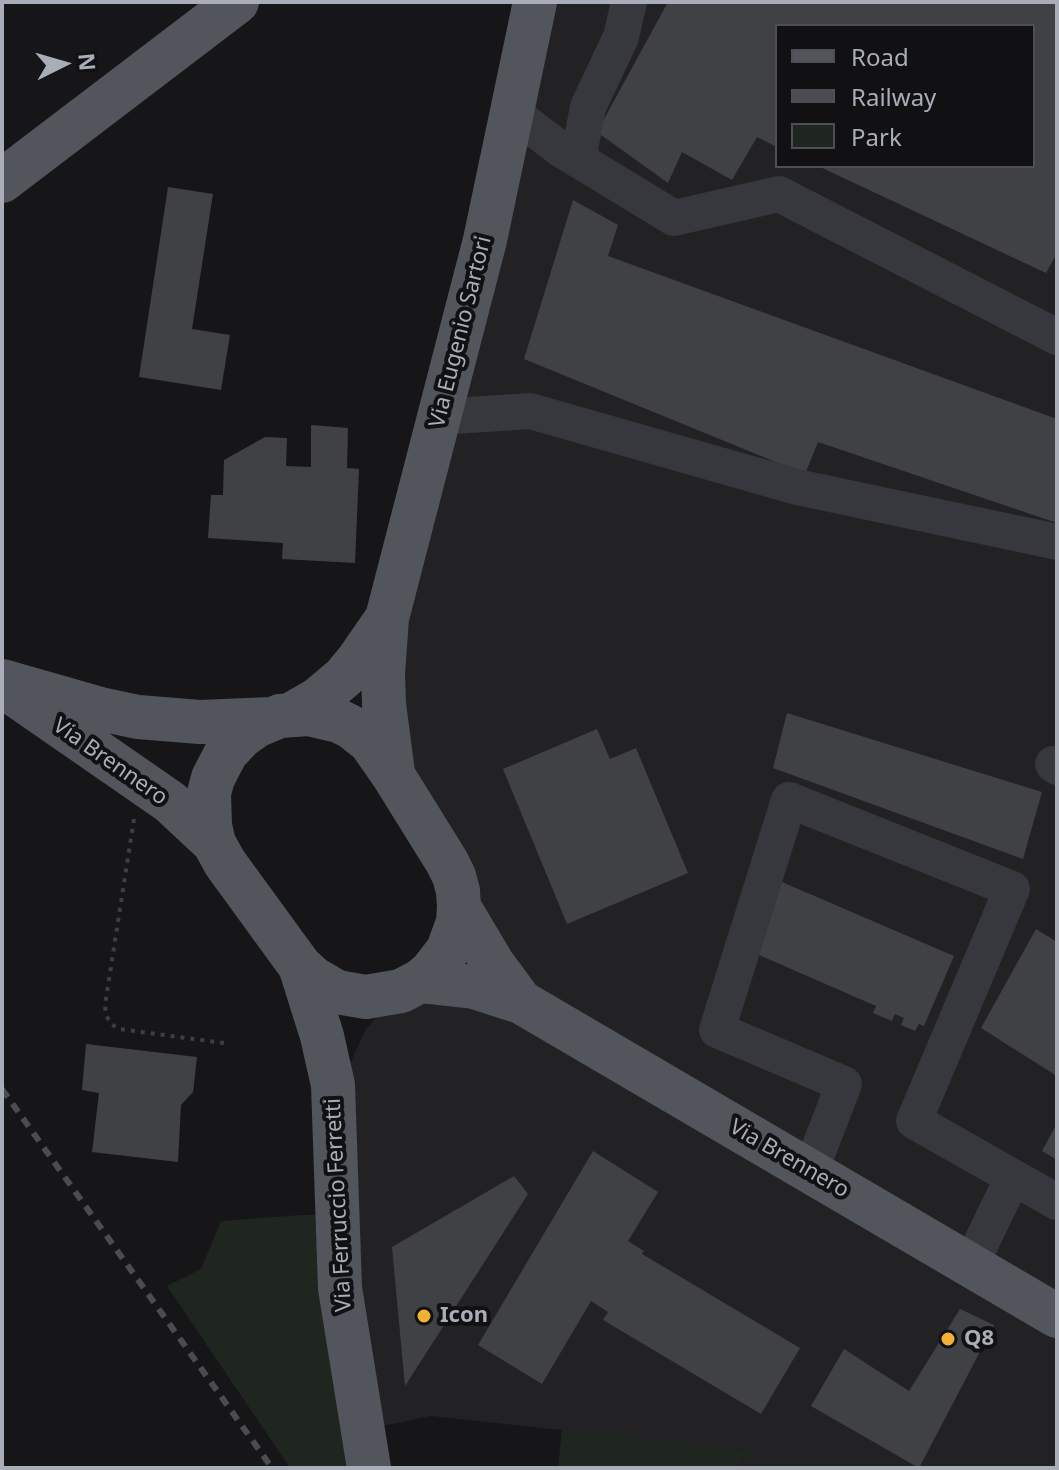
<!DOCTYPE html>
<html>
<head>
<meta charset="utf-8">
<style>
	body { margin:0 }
	#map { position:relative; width:1059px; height:1470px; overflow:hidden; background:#161618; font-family:"Noto Sans",sans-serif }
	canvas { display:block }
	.frame { position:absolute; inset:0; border:4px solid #a8adb8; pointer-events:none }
	.legend { position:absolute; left:775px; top:24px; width:260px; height:144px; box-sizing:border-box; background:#111113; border:2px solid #4d4f55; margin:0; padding:10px 14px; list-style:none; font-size:24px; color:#a8adb8 }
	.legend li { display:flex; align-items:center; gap:16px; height:40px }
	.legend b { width:40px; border:2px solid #4d4f55 }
	.north { position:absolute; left:24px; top:24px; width:80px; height:80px; -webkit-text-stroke:6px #111113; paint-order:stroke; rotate:85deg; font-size:22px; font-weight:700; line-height:32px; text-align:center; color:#a8adb8 }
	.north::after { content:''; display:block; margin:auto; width:28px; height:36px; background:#a8adb8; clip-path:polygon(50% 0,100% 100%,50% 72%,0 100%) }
</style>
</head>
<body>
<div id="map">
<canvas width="1059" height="1470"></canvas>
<div class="frame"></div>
<ul class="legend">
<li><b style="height:10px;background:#53555c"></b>Road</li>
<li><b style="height:10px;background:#4a4c52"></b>Railway</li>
<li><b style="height:22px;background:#1e261f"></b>Park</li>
</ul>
<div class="north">N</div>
</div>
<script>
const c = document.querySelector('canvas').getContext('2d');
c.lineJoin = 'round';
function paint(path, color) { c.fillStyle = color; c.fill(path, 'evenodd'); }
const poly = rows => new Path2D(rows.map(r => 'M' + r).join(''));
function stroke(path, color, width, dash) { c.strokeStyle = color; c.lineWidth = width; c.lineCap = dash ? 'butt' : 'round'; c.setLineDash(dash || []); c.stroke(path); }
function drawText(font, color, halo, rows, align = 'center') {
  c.font = font + ' "Noto Sans",sans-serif'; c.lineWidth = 8; c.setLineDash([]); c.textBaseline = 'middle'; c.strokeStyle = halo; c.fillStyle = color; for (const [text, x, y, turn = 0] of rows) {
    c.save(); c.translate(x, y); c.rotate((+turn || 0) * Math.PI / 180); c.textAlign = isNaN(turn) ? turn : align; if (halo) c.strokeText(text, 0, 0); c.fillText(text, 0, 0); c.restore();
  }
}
const built = poly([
	[551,2,1057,2,1057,1299,530,993,409,768,400,621],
	[777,26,1033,26,1033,166,777,166],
	[472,996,1057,1324,1057,1468,738,1468,746,1450,431,1416,382,1426,371,1424,340,1085,366,1029,393,998]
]);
const green = poly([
	[301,1215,319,1215,351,1468,290,1468,167,1286,201,1269,221,1221],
	[562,1429,747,1450,738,1468,558,1468]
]);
const building = poly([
	[668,2,1057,2,1057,253,1046,273,818,166,1033,166,1033,26,777,26,777,147,757,137,732,180,682,152,668,183,597,132],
	[168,187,213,194,192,329,230,335,221,390,139,377],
	[573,200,618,225,608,256,1057,419,1057,523,818,442,805,474,524,359],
	[311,425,348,428,347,468,359,469,355,563,282,559,283,543,208,538,211,495,223,495,224,460,265,437,287,438,286,466,311,467],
	[787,713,1042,792,1023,859,773,768],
	[597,729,610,759,636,748,688,873,567,924,503,769],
	[782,882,954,956,924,1026,919,1024,915,1031,901,1025,904,1018,895,1014,892,1021,873,1013,876,1006,752,952],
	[1036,929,1057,942,1057,1076,981,1028],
	[86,1044,197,1057,193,1092,181,1105,178,1162,92,1152,99,1093,82,1090],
	[1057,1123,1057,1160,1042,1151],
	[593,1151,658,1192,628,1241,644,1251,642,1254,800,1348,761,1414,603,1320,608,1312,591,1301,542,1384,478,1345],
	[514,1176,528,1194,405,1386,392,1247],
	[960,1309,994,1325,919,1468,811,1406,844,1349,909,1391]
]);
const path = poly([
	[134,819,105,1005,106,1015,111,1024,119,1029,224,1043]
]);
const minor = poly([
	[513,113,559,148,674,218,779,194,1057,337],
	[578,160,588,107,621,37,629,2],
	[439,417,530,411,797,487,1057,542],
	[1053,764,1057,767],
	[810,1172,844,1084,717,1030,789,800,1012,889,914,1121,1057,1202],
	[971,1264,1013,1177]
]);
const major = poly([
	[2,181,237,2],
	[2,681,100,709,138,717,200,722,272,719],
	[17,696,170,802,214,843],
	[309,714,339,721,351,727,370,742,393,775,447,862,454,876,458,891,459,907,458,922,448,950,431,972,420,981,401,991,366,997,337,992,313,978,300,966,225,863,214,843,210,826,209,793,213,778,226,753,242,736,256,726,280,716,309,714],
	[290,715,318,699,344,677,358,660,387,618],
	[393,773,384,704,383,674,387,618,485,240,535,2],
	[459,907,493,964,521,1002],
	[300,966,322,1036,333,1085,340,1288,369,1468],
	[420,981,474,987,521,1002,1057,1316]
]);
const rail = poly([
	[2,1089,272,1468]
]);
const markers = [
	[424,1316,8,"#f2b134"],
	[948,1339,8,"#f2b134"]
];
const streetNames = [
	["Via Eugenio Sartori",461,332,-76],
	["Via Brennero",110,762,35],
	["Via Brennero",789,1159,30],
	["Via Ferruccio Ferretti",339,1205,-93]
];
const poiNames = [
	["Icon",440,1316],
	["Q8",964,1339]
];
paint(built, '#222225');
paint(green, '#1e261f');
paint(building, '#404145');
stroke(path, '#3d3f44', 4, [4, 6]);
stroke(minor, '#37383d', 36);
stroke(major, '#53555c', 44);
stroke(rail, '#4a4c52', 6, [10, 8]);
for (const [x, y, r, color] of markers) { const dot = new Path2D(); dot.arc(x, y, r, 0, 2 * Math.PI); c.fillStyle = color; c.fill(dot); stroke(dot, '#111113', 3); }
drawText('22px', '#a8adb8', '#111113', streetNames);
drawText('bold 22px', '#a8adb8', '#111113', poiNames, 'left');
</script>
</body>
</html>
